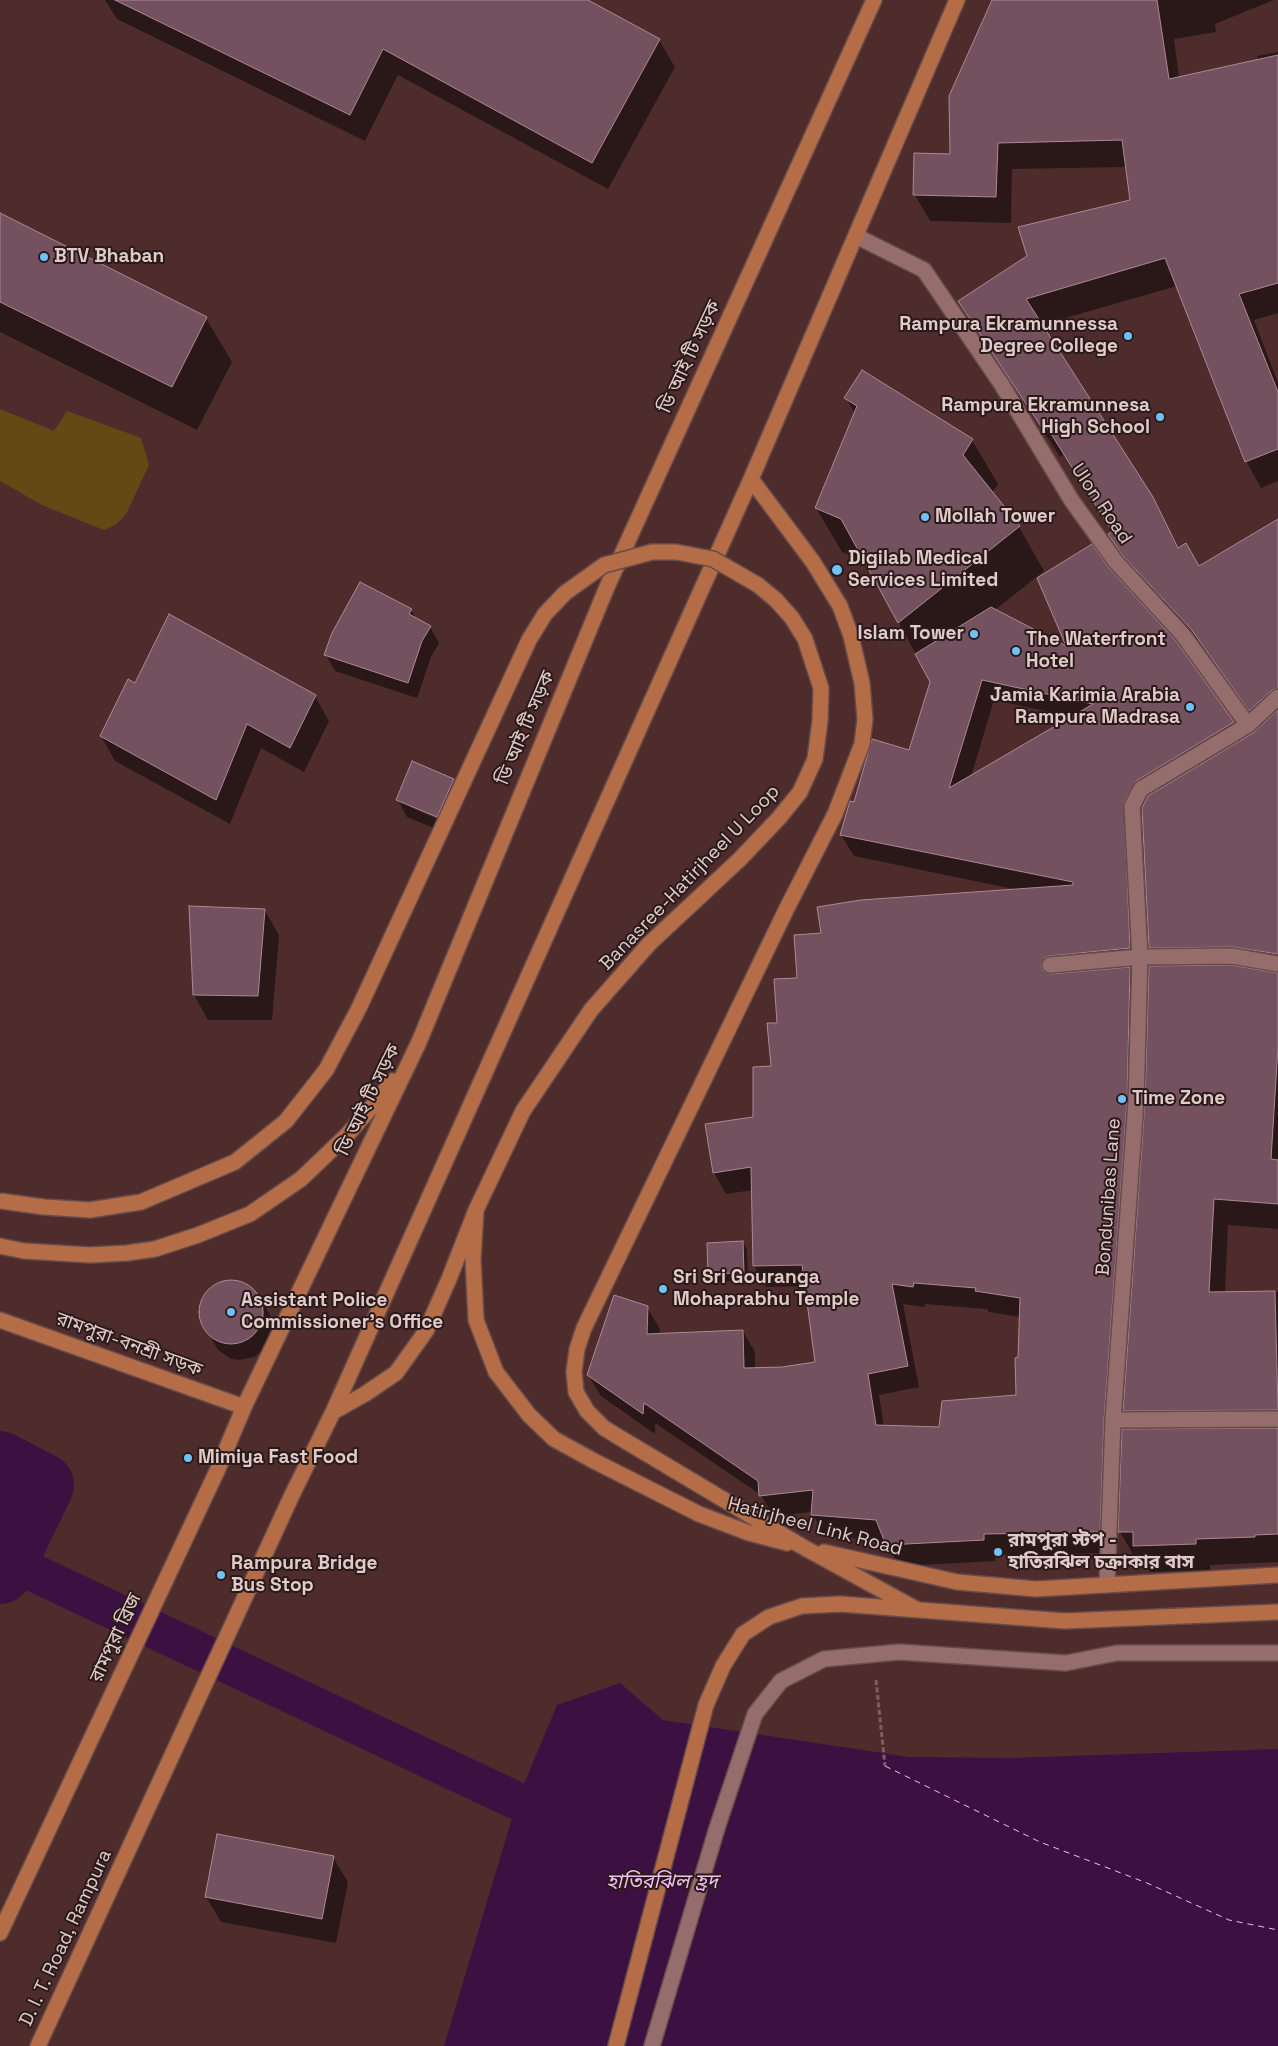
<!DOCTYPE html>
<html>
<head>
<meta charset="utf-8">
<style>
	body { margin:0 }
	canvas { display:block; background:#4e2c2c }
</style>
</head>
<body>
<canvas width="1278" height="2046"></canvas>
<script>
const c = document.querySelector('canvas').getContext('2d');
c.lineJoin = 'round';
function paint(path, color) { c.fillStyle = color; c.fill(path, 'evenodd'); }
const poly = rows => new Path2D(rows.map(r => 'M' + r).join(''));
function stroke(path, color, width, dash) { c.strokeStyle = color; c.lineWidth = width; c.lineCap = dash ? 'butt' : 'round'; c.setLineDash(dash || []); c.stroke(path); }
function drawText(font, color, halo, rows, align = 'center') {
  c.font = font + ' "Space Grotesk","Noto Sans Bengali",sans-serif'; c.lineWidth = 4; c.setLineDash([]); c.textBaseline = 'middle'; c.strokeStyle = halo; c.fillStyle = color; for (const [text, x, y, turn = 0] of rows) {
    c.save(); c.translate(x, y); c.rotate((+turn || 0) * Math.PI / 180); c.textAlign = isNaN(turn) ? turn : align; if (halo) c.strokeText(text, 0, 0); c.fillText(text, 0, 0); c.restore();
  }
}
const green = poly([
	[0,409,54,431,67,411,141,438,149,465,126,514,115,525,104,530,42,505,0,481]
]);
const water = poly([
	[620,1683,663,1720,909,1757,1011,1758,1278,1749,1278,2046,444,2046,517,1801,557,1705]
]);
const shadow = poly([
	[105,0,586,0,659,40,675,67,608,189,398,75,365,141,117,19],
	[993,0,1274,0,1215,24,1216,32,1174,39,1179,78,1258,61,1257,56,1278,52,1278,313,1254,320,1278,383,1278,481,1261,488,1246,461,1177,286,1041,325,1151,498,1179,549,1199,568,1278,520,1278,1229,1228,1225,1225,1293,1278,1292,1278,1562,1210,1565,1210,1570,1150,1572,1142,1558,1135,1558,1120,1532,1136,1430,1124,1410,1162,967,1150,947,1143,811,1135,823,1142,969,1131,970,1142,990,1111,1553,995,1555,996,1561,899,1566,885,1541,824,1536,812,1512,773,1516,761,1495,655,1423,655,1434,601,1396,588,1375,647,1307,660,1329,659,1335,743,1331,755,1352,755,1369,782,1369,816,1363,806,1286,766,1287,754,1266,753,1190,726,1194,714,1173,754,1118,772,1068,778,1024,798,979,822,934,1018,890,854,856,841,835,855,804,910,752,931,682,866,562,842,552,816,508,855,414,846,398,972,440,998,484,992,493,1019,527,1044,571,995,610,1069,649,1108,569,1175,642,1243,740,1260,729,1207,656,1124,561,1109,535,1113,532,1064,454,1060,457,960,301,1131,201,1126,167,1012,169,1011,223,930,221,915,195,952,155],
	[994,700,1073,717,971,777],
	[903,1304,925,1307,925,1304,987,1309,989,1312,1020,1317,1017,1396,940,1429,884,1427,879,1395,919,1387],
	[0,214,206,318,232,362,197,430,0,332],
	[411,610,416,619,430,627,439,643,431,657,417,698,335,671,326,655],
	[135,685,315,696,329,721,304,772,261,748,230,824,115,761,101,736],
	[413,763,453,780,463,797,446,833,407,817,398,800],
	[410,805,443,819,442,821,410,807],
	[190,907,265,911,279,935,272,1020,208,1020,194,995],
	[743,1242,747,1250,748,1280,714,1282,710,1274],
	[233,1280,252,1288,260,1298,262,1302,260,1302,263,1326,265,1325,263,1303,270,1315,272,1337,268,1347,254,1357,240,1360,231,1359,218,1350,202,1322,200,1309,204,1296,219,1283],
	[333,1857,348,1882,336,1943,221,1922,206,1897]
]);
const canal = poly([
	[0,1557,517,1801]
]);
const river = poly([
	[0,1463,42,1485,0,1572]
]);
const ferry = poly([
	[885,1766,1040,1842,1147,1883,1229,1920,1278,1930]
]);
const building = poly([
	[115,0,588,0,660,39,592,163,383,49,350,115,115,0],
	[992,0,1157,0,1169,79,1278,55,1278,283,1239,294,1278,392,1278,449,1245,462,1165,258,1026,299,1153,497,1178,548,1186,543,1199,566,1278,519,1278,688,1272,690,1249,711,1191,629,1123,556,1108,534,1112,531,1048,429,1044,431,958,301,1027,256,1018,227,1130,200,1122,140,998,143,996,197,913,195,914,153,950,154,949,96,992,0],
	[0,213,207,317,172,387,0,302,0,213],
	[862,370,973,439,963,455,1020,526,898,623,841,519,815,508,857,406,844,398,862,370],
	[1092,544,1109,568,1176,641,1234,722,1136,781,1124,802,1130,948,1049,956,1044,958,1041,965,1043,971,1051,974,1130,967,1127,1101,1104,1420,1100,1532,984,1534,984,1540,886,1545,876,1520,811,1515,813,1490,759,1496,758,1481,644,1403,643,1414,587,1375,614,1295,648,1306,647,1334,743,1330,744,1368,782,1367,815,1362,802,1265,753,1266,751,1167,713,1173,705,1124,753,1117,753,1067,771,1066,767,1023,777,1023,774,979,797,978,794,935,821,933,817,907,861,900,1073,885,1073,882,840,835,850,801,854,802,872,739,909,750,930,682,915,654,991,607,1066,646,1037,578,1092,544],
	[982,680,1093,704,949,788,982,680],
	[914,1283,976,1288,975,1291,1020,1298,1018,1357,1015,1358,1016,1395,942,1401,939,1427,876,1425,868,1374,908,1366,892,1284,913,1287,914,1283],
	[360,582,412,609,409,614,431,626,422,641,408,683,324,655,332,633,360,582],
	[169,614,316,695,290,748,247,724,216,800,100,736,128,679,135,683,169,614],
	[1278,710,1278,954,1232,947,1149,948,1142,808,1148,796,1253,733,1278,710],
	[412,761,454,779,437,817,396,800,412,761],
	[189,906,265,909,258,996,193,995,189,906],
	[1231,965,1278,973,1278,1047,1271,1159,1278,1160,1278,1204,1214,1199,1209,1292,1275,1291,1278,1410,1123,1411,1145,1101,1149,966,1231,965],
	[743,1241,744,1273,708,1274,707,1243,743,1241],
	'199 1312a32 32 0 1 1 64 0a32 32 0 1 1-64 0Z',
	[1278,1428,1278,1534,1255,1535,1255,1537,1196,1539,1196,1544,1133,1546,1133,1532,1118,1532,1122,1429,1278,1428],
	[217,1834,334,1856,322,1919,205,1897,217,1834]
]);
const path = poly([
	[876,1680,885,1766]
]);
const minor = poly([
	[856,236,924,270,1002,385,1072,501,1116,562,1183,635,1248,725,1278,697],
	[1050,965,1140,957,1232,956,1278,964],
	[1113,1420,1278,1419],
	[1107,1585,1113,1420,1136,1101,1140,957,1132,806,1141,789,1248,725],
	[652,2046,717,1828,755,1714,781,1681,824,1659,899,1652,1066,1663,1117,1653,1278,1653]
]);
const major = poly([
	[751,479,813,562,840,606,851,636,862,683,865,719,862,744,835,814,786,910,584,1328,577,1349,574,1372,576,1392,587,1411,604,1428,622,1439,803,1547,916,1609],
	[476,1210,473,1259,476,1320,496,1372,529,1415,554,1439,594,1461,699,1514,749,1533,787,1543],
	[0,1246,24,1251,90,1255,127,1253,155,1249,198,1235,250,1214,301,1179,346,1136,378,1100,392,1081],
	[0,1320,244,1407],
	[333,1412,365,1394,396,1373,426,1331,449,1279,476,1210,523,1111],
	[824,1552,957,1582,1036,1589,1278,1575],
	[0,1933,217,1471,244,1407,419,1042,607,587,874,0],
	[38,2046,292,1495,333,1412,751,479,957,0],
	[616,2046,706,1705,723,1666,743,1634,769,1617,802,1606,840,1604,1065,1621,1278,1612]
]);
const majorBridge = poly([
	[0,1201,44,1207,90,1210,141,1202,235,1162,286,1121,326,1070,359,1008,529,640,545,614,565,593,604,565,652,552,676,552,713,559,758,585,776,600,792,618,805,639,821,688,820,721,815,759,800,792,779,818,739,860,649,944,591,1010,523,1111]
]);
const markers = [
	[44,257,5,"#70c1f4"],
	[1128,336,5,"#70c1f4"],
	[1160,417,5,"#70c1f4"],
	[925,517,5,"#70c1f4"],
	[837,570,6,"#70c1f4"],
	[974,634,5,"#70c1f4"],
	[1016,651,5,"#70c1f4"],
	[1190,707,5,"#70c1f4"],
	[1122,1099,5,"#70c1f4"],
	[663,1289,5,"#70c1f4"],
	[231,1312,5,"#70c1f4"],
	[188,1458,5,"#70c1f4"],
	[998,1552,5,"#70c1f4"],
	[221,1575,5,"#70c1f4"]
];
const poiNames = [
	["BTV Bhaban",54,257],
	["Rampura Ekramunnessa",1118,325,"right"],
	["Degree College",1118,347,"right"],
	["Rampura Ekramunnesa",1150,406,"right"],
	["High School",1150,428,"right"],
	["Mollah Tower",935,517],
	["Digilab Medical",848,559],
	["Services Limited",848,581],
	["Islam Tower",964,634,"right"],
	["The Waterfront",1026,640],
	["Hotel",1026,662],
	["Jamia Karimia Arabia",1180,696,"right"],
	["Rampura Madrasa",1180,718,"right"],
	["Time Zone",1132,1099],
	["Sri Sri Gouranga",673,1278],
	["Mohaprabhu Temple",673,1300],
	["Assistant Police",241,1301],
	["Commissioner’s Office",241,1323],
	["Mimiya Fast Food",198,1458],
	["রামপুরা স্টপ -",1008,1541],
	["হাতিরঝিল চক্রাকার বাস",1008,1563],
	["Rampura Bridge",231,1564],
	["Bus Stop",231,1586]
];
const streetNames = [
	["ডি আই টি সড়ক",690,357,-65],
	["Ulon Road",1101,504,56],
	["ডি আই টি সড়ক",526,728,-67],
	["Banasree-Hatirjheel U Loop",690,878,-46],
	["ডি আই টি সড়ক",369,1100,-64],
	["Bondunibas Lane",1109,1197,-86],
	["রামপুরা-বনশ্রী সড়ক",129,1345,20],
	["Hatirjheel Link Road",815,1527,15],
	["রামপুরা ব্রিজ",116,1638,-65],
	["D. I. T. Road, Rampura",66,1938,-65]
];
const waterNames = [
	["হাতিরঝিল হ্রদ",662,1883]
];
paint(green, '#654914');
paint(water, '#3c1141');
paint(shadow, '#0007');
stroke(canal, '#3c1141', 38);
stroke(river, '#3c1141', 64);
stroke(ferry, '#f3bbf7', 1, [6, 5]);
paint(building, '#73515f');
stroke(building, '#ad8896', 1);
stroke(minor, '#664b4b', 18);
stroke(major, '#664b4b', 18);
stroke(path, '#7d5f5f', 3, [5, 2.5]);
stroke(minor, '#946d6c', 15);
stroke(major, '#b56d48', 15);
stroke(majorBridge, '#664b4b', 18, []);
stroke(majorBridge, '#b56d48', 15);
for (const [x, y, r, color] of markers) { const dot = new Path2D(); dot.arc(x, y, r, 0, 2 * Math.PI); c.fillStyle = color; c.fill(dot); stroke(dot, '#291a19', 2); }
drawText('bold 19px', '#e1cbca', '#291a19', poiNames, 'left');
drawText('19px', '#e1cbca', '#291a19', streetNames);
drawText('italic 20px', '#f3bbf7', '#291a19', waterNames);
</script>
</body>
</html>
